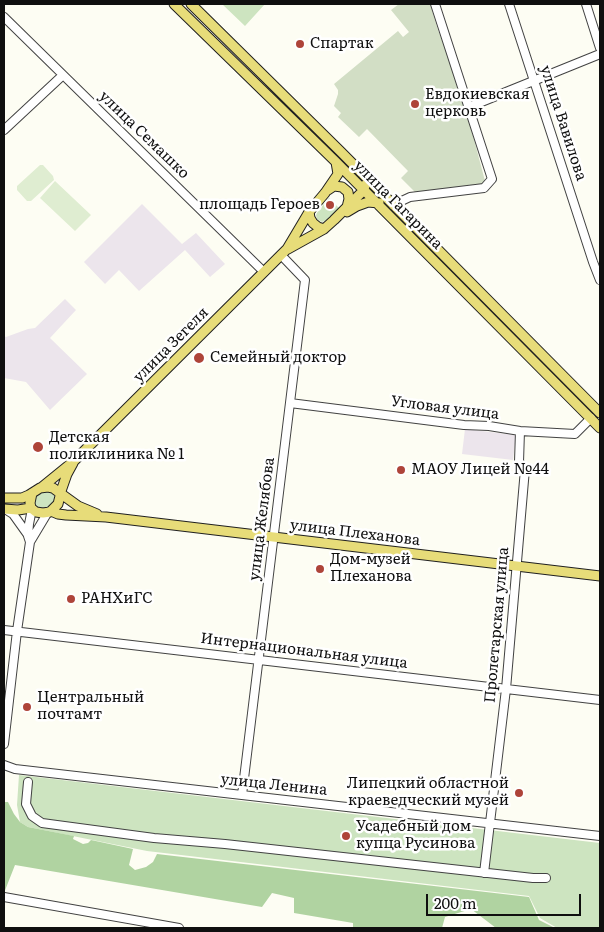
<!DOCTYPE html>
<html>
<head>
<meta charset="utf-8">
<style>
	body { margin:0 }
	#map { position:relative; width:604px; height:932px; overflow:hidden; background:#fdfdf3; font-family:Literata,serif }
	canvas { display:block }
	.frame { position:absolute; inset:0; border:5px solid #0f0f0f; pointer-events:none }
	.scale { position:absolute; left:426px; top:894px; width:155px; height:22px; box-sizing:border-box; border:2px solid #0f0f0f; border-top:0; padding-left:6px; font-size:15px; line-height:18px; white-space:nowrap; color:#0f0f0f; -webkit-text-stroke:4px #fff; paint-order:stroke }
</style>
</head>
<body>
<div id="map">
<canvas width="604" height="932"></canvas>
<div class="frame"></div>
<div class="scale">200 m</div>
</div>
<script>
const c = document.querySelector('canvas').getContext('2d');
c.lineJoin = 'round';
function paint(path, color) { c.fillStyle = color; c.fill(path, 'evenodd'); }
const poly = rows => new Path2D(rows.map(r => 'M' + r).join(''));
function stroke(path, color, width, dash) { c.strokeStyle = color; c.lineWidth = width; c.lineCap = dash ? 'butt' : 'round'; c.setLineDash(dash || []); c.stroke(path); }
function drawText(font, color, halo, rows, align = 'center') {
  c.font = font + ' Literata,serif'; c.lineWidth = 5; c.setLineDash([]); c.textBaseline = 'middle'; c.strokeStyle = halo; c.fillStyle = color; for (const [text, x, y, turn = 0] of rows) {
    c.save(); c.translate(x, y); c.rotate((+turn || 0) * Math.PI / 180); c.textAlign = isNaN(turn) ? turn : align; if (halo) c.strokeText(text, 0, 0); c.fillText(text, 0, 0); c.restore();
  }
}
const industrial = poly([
	[142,204,182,244,196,233,225,264,210,277,185,250,139,291,119,270,105,284,84,262],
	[65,299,76,310,50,338,87,374,50,410,26,382,4,378,4,336,6,337,28,329,35,328],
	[465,429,516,435,513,460,462,454]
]);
const green = poly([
	[222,4,265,4,245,26],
	[329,198,339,208,327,220,322,222,320,221,317,219,316,215,318,211],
	[47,491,53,494,55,497,55,500,51,506,48,508,43,509,36,506,34,502,37,495,43,492],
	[19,775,600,843,600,928,557,928,540,918,529,896,147,851,28,827,20,822,17,805]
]);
const forest = poly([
	[4,802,8,802,14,814,20,822,28,827,74,836,73,839,83,844,88,843,91,840,133,849,129,865,135,870,146,867,153,862,157,854,529,897,539,920,555,928,496,928,471,909,445,917,442,928,353,928,353,923,294,913,294,898,272,893,262,907,15,865,4,893]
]);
const cemetery = poly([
	[399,4,430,4,438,30,460,86,485,181,483,187,415,192,401,178,408,171,367,129,359,137,338,117,341,113,334,106,338,94,338,90,334,84,398,31,403,37,409,32,391,10]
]);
const pitch = poly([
	[40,165,43,165,53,176,54,180,31,201,27,201,17,190,17,186],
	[55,181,91,215,75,231,40,198]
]);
const minor = poly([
	[509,4,593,262,600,280],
	[586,4,600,48],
	[4,17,264,272],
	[469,107,600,54],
	[4,130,63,75],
	[393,205,410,197,484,188,492,179,435,4],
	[290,403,464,425,489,426,520,431,575,434,591,418],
	[5,509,13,514,28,535],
	[30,542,48,512],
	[4,630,600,700],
	[4,744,17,631,30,542,28,536,29,524,32,509],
	[4,765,15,769,76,776,600,836],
	[28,782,26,804,32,816,42,823,154,838,225,844,533,878,546,878],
	[242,795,305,280,281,255],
	[484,873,506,689,525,469,519,462,520,431],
	[4,897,179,928]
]);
const major = poly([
	[174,4,336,162,600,428],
	[191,4,341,152,600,413],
	[328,190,334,186,342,187,348,192,349,199,347,207],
	[309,212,310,218,313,223,318,227,324,229],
	[347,212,357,206,368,202,379,203],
	[288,249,324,229,334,220,364,190,365,185],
	[42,487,74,461,287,249,309,212,325,193,338,174,336,162],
	[32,493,30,503,31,508,36,512,43,513,50,512,58,504,60,496,59,491],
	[60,494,67,474,73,463],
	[4,498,22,498,29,495,40,488,48,487,53,488,78,506,97,514],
	[4,509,18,510,31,508],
	[51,511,58,514,66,515,106,517,600,576]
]);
const markers = [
	[300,44,5,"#ae4439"],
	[415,104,5,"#ae4439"],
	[330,205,5,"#ae4439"],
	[199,358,6,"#ae4439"],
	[38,447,6,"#ae4439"],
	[401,470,5,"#ae4439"],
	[320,569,5,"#ae4439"],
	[71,599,5,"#ae4439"],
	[27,707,5,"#ae4439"],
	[519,793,5,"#ae4439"],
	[346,836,5,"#ae4439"]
];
const poiNames = [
	["Спартак",310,44],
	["Евдокиевская",425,95],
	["церковь",425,112],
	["площадь Героев",320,205,"right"],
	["Семейный доктор",210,358],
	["Детская",49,438],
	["поликлиника № 1",49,455],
	["МАОУ Лицей №44",411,470],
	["Дом-музей",330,560],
	["Плеханова",330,577],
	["РАНХиГС",81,599],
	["Центральный",37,698],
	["почтамт",37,715],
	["Липецкий областной",509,784,"right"],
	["краеведческий музей",509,801,"right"],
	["Усадебный дом",356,827],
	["купца Русинова",356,844]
];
const streetNames = [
	["улица Вавилова",563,123,72],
	["улица Семашко",144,135,44],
	["улица Гагарина",398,205,45],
	["улица Зегеля",171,345,-45],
	["Угловая улица",445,408,7],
	["улица Желябова",262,519,-83],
	["улица Плеханова",355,533,7],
	["Пролетарская улица",497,625,-85],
	["Интернациональная улица",304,651,7],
	["улица Ленина",274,785,6]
];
paint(industrial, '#ece5ec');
paint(green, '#cde4c0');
paint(forest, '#b0d3a1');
paint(cemetery, '#d2dec5');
paint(pitch, '#dfedd1');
stroke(minor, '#424242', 10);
stroke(major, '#202020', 11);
stroke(minor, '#fff', 8);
stroke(major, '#e7dc79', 9);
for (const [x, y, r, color] of markers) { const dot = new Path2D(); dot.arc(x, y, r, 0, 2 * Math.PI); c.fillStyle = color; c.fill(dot); stroke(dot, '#fff', 2); }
drawText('15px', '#0f0f0f', '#fff', poiNames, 'left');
drawText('15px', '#0f0f0f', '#fff', streetNames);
</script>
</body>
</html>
